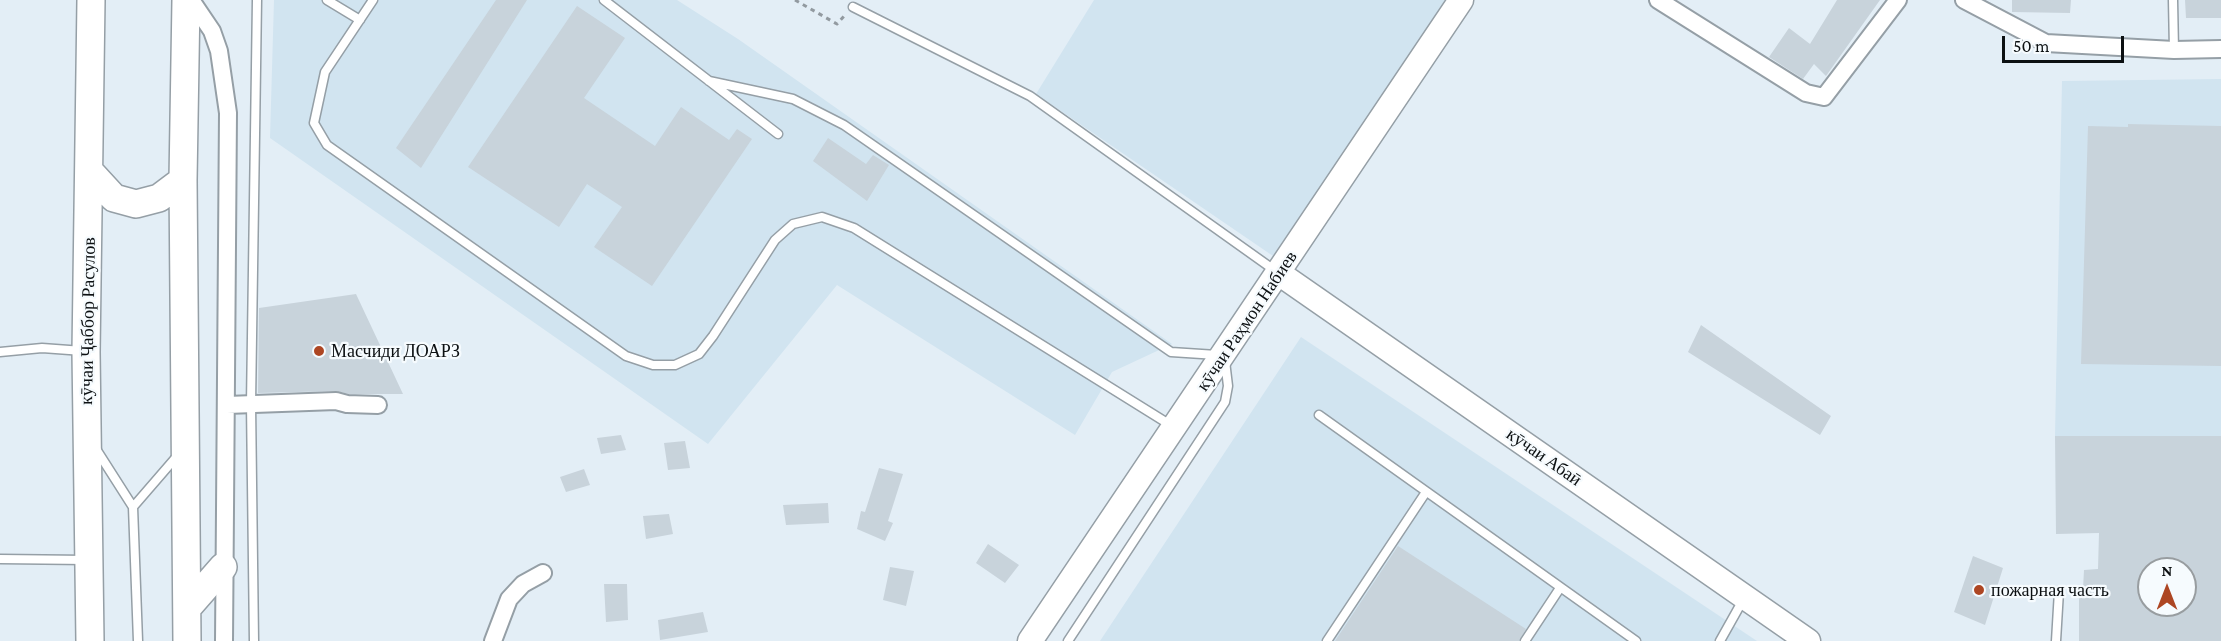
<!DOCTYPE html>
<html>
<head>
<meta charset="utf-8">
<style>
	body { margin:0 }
	#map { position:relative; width:2221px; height:641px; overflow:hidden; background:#e3eef6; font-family:"Crimson Pro",serif }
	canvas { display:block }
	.north { position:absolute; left:2137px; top:557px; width:60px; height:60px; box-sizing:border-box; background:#f6fbfe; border:2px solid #989da0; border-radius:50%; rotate:0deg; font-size:16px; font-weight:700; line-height:24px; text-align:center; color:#0c1012 }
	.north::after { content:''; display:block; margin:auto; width:21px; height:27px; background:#ad4623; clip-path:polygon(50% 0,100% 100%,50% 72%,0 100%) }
	.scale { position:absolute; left:2002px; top:36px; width:122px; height:27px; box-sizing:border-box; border:3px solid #0c1012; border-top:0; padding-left:8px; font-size:18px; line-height:21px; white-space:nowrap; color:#0c1012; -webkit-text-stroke:4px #f6fbfe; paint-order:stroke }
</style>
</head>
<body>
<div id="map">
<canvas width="2221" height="641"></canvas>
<div class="north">N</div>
<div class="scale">50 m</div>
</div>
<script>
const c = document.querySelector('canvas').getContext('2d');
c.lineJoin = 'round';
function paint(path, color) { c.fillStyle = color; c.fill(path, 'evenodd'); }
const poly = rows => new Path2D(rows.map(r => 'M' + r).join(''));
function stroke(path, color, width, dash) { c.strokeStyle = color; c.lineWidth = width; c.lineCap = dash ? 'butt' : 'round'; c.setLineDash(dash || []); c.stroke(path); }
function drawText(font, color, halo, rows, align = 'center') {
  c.font = font + ' "Crimson Pro",serif'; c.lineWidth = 4.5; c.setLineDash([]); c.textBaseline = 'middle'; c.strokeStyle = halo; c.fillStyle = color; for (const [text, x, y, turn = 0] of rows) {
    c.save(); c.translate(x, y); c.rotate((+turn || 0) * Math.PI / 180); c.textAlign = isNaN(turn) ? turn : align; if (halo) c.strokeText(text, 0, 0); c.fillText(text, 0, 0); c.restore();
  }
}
const built = poly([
	[274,0,677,0,738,39,1172,344,1112,372,1075,435,837,285,708,444,270,138],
	[1094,0,1448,0,1273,256,1036,94],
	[2221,79,2221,436,2055,436,2062,81],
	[1301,337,1757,641,1100,641]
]);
const building = poly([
	[496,0,527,0,421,168,396,148],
	[1837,0,1880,0,1826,76,1814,64,1803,79,1769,57,1789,28,1810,44],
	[2012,0,2071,0,2070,13,2012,12],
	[2185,0,2221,0,2221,18,2186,18],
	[577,6,625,38,584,98,655,146,681,107,729,140,737,129,752,139,652,286,594,247,622,207,587,184,559,227,468,167],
	[2128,124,2221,126,2221,366,2081,364,2088,126,2128,127],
	[828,138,866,164,873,155,889,165,867,201,813,161],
	[356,294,403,394,349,394,336,391,258,393,259,308],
	[1701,325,1831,416,1820,435,1688,352],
	[621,435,626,450,601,454,597,438],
	[2055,436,2221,436,2221,641,2079,641,2079,589,2083,589,2084,570,2098,569,2099,533,2056,534],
	[2149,569,2185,569,2185,605,2149,605],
	[685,441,690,468,668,470,664,443],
	[879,468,903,474,888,521,893,523,885,541,857,529,861,511,865,512],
	[584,469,590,485,566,492,560,477],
	[828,503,829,523,786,525,783,505],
	[669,514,673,534,646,539,643,516],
	[988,544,1019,565,1005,583,976,563],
	[1398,546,1526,629,1519,641,1335,641],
	[1973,556,2003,568,1985,625,1954,612],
	[890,567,914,571,906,606,883,600],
	[604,584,627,584,628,620,606,622],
	[703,612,708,632,660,640,658,620]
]);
const path = poly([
	[795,0,837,24,845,15]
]);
const lane = poly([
	[327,0,360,20],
	[373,0,325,72,314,123,327,145,626,356,653,365,675,365,699,354,713,336,775,240,793,224,822,217,854,228,1172,426],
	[604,0,778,134],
	[2173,0,2174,50],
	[853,7,1030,96,1277,272],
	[709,81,793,99,844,125,1171,352,1217,355],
	[0,352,42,348,83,351],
	[1319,415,1636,641],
	[96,449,133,507,138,641],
	[133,507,178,455],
	[0,559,87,560],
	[254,641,251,404,257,0],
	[1068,641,1225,402,1228,386,1225,361],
	[1327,641,1426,492],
	[1525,641,1560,588],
	[1720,641,1743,600],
	[2056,641,2059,591]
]);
const street = poly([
	[191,0,212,31,219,51,228,113,224,641],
	[1658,0,1806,93,1824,97,1898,0],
	[1964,0,2046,43,2174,50,2221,49],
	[227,405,336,401,347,404,378,405],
	[493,641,509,599,523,584,543,573]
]);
const secondary = poly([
	[1280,274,1808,641],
	[1030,641,1461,0]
]);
const primary = poly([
	[186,0,183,180,187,641],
	[91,173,114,198,136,204,159,198,183,180],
	[187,608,223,567],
	[90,641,86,352,91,0]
]);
const markers = [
	[319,351,6,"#ad4623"],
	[1979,590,6,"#ad4623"]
];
const streetNames = [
	["кӯчаи Ҷаббор Расулов",88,321,-89],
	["кӯчаи Раҳмон Набиев",1247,321,-56],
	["кӯчаи Абаӣ",1544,457,35]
];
const poiNames = [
	["Масчиди ДОАРЗ",331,351],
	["пожарная часть",1991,590]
];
paint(built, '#d1e4f0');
paint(building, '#c8d3db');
stroke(lane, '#959fa6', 11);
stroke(street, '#959fa6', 20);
stroke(secondary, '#959fa6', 27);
stroke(primary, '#959fa6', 30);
stroke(path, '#929aa0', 3, [4.5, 4.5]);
stroke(lane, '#fff', 8);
stroke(street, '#fff', 16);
stroke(secondary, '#fff', 24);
stroke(primary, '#fff', 27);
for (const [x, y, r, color] of markers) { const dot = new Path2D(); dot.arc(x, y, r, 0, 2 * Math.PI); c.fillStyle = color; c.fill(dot); stroke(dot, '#f6fbfe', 2); }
drawText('18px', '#0c1012', '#f6fbfe', streetNames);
drawText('18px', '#0c1012', '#f6fbfe', poiNames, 'left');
</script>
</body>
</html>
